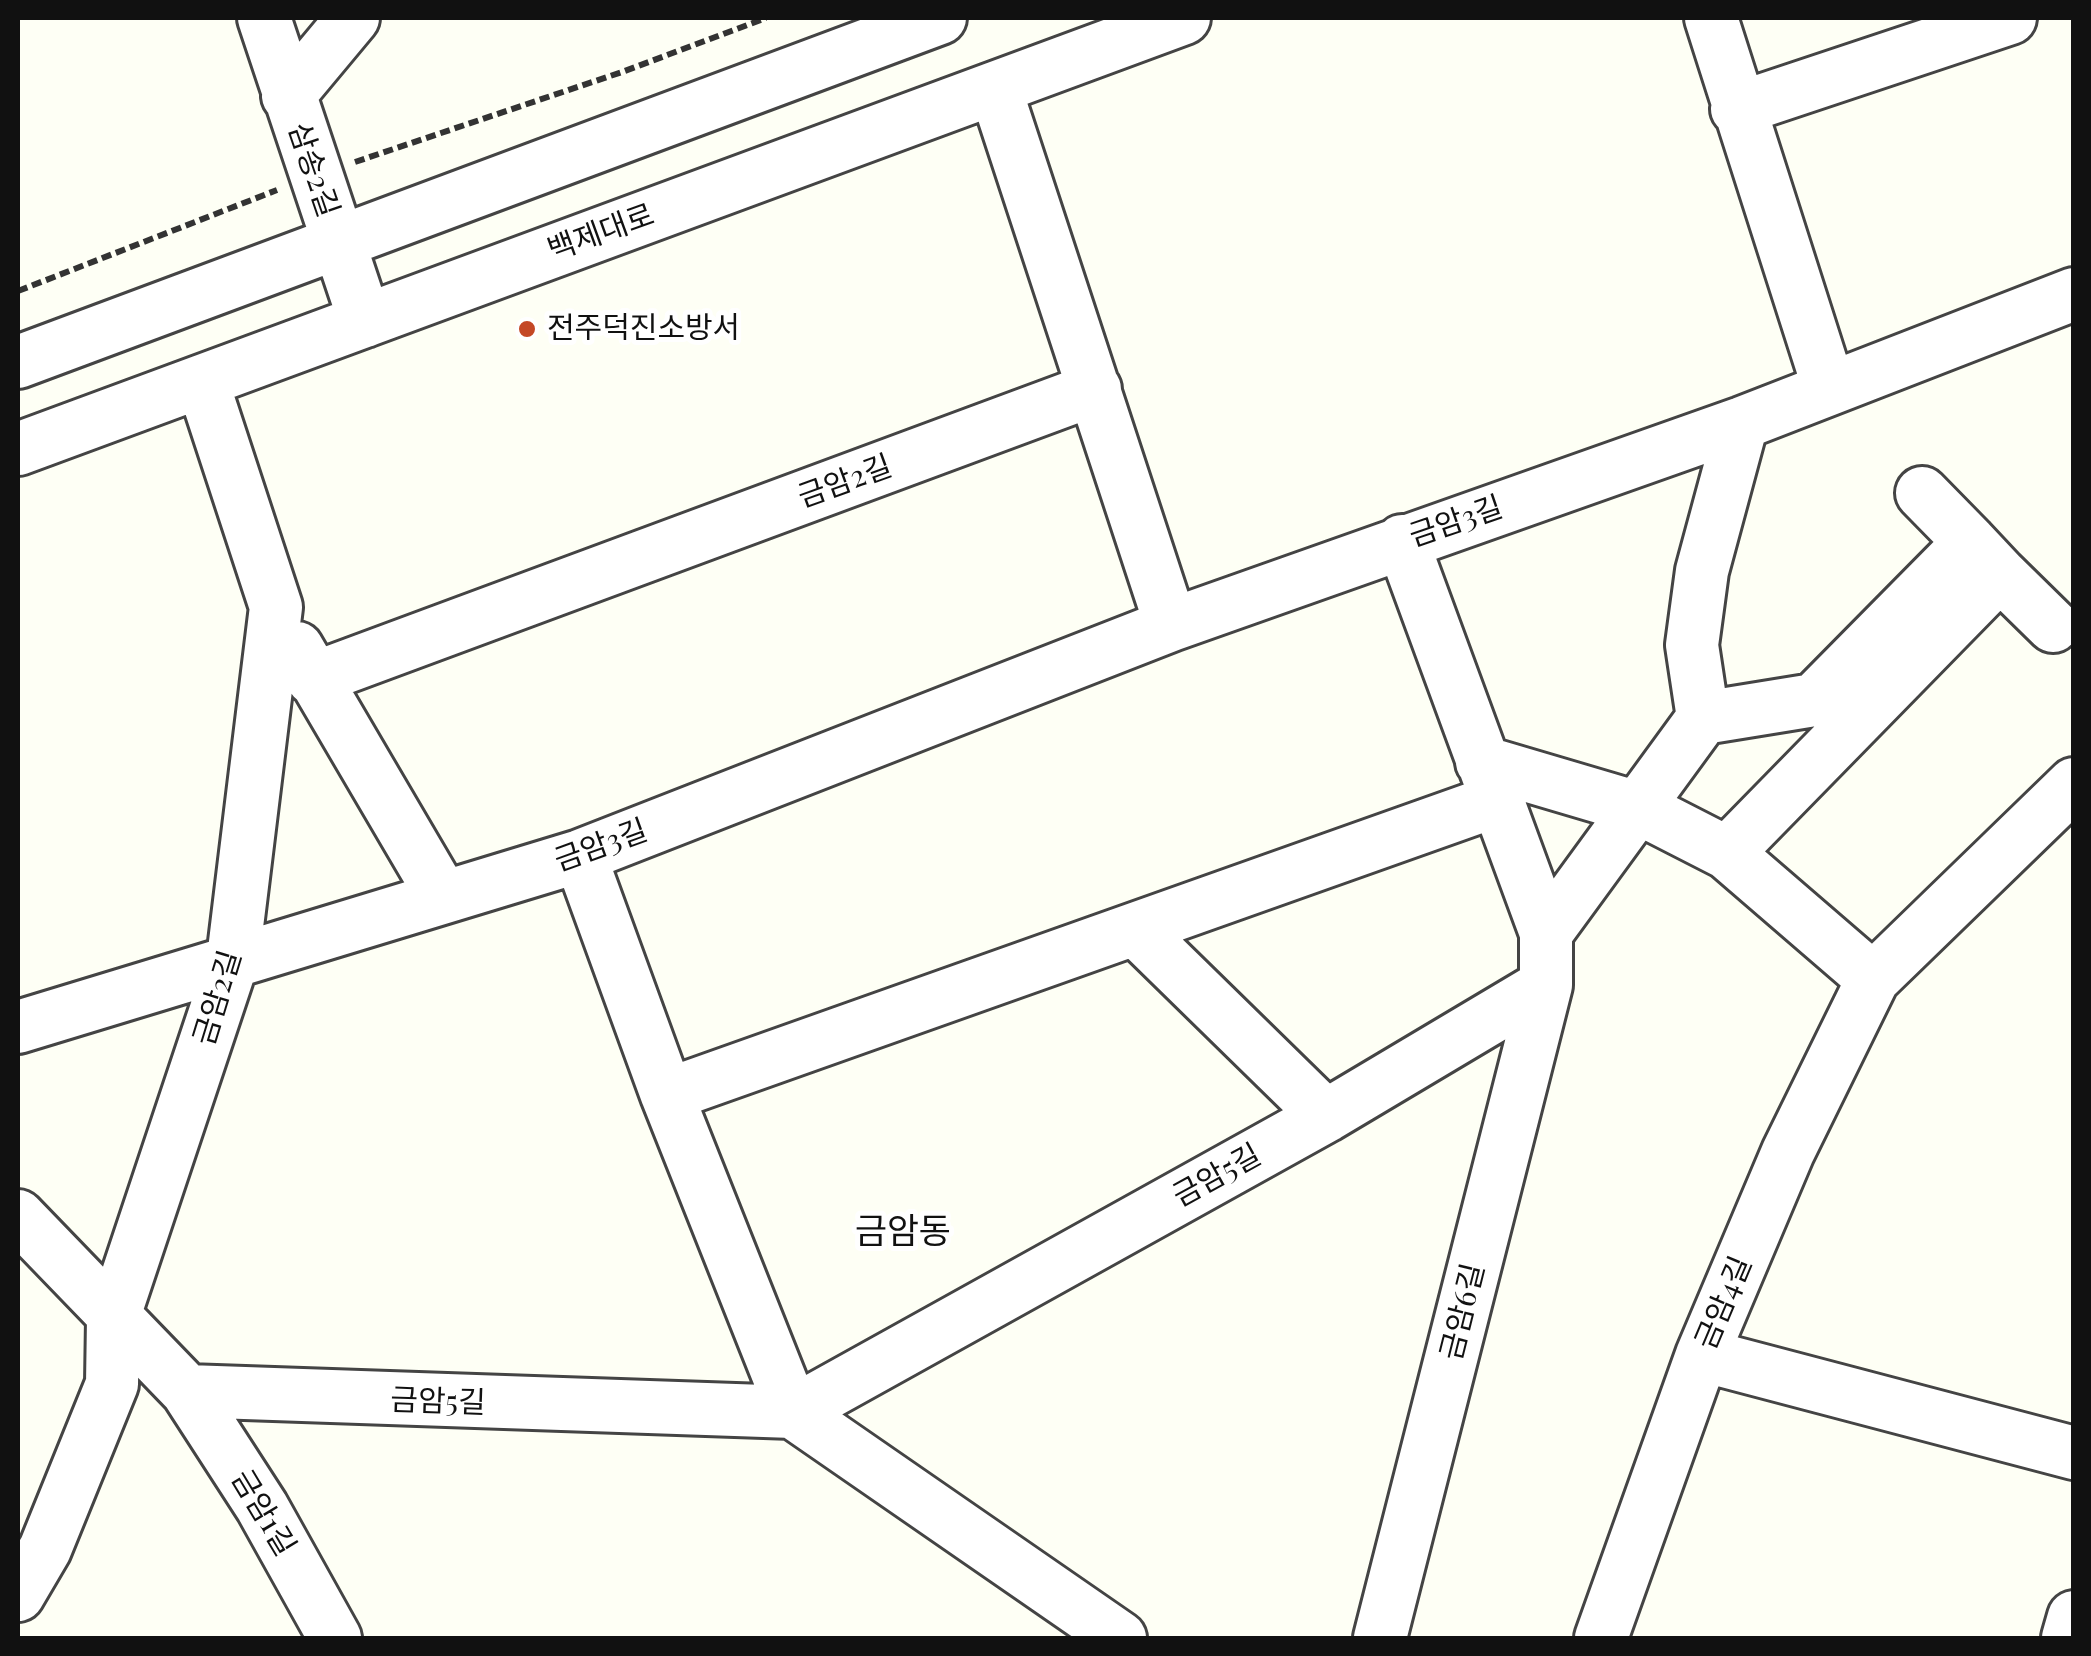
<!DOCTYPE html>
<html>
<head>
<meta charset="utf-8">
<style>
	body { margin:0 }
	#map { position:relative; width:2091px; height:1656px; overflow:hidden; background:#fefff5; font-family:"Playfair Display",serif }
	canvas { display:block }
	.frame { position:absolute; inset:0; border:20px solid #111; pointer-events:none }
</style>
</head>
<body>
<div id="map">
<canvas width="2091" height="1656"></canvas>
<div class="frame"></div>
</div>
<script>
const c = document.querySelector('canvas').getContext('2d');
c.lineJoin = 'round';
const poly = rows => new Path2D(rows.map(r => 'M' + r).join(''));
function stroke(path, color, width, dash) { c.strokeStyle = color; c.lineWidth = width; c.lineCap = dash ? 'butt' : 'round'; c.setLineDash(dash || []); c.stroke(path); }
function drawText(font, color, halo, rows, align = 'center') {
  c.font = font + ' "Playfair Display","Noto Sans KR",serif'; c.lineWidth = 10; c.setLineDash([]); c.textBaseline = 'middle'; c.strokeStyle = halo; c.fillStyle = color; for (const [text, x, y, turn = 0] of rows) {
    c.save(); c.translate(x, y); c.rotate((+turn || 0) * Math.PI / 180); c.textAlign = isNaN(turn) ? turn : align; if (halo) c.strokeText(text, 0, 0); c.fillText(text, 0, 0); c.restore();
  }
}
const path = poly([
	[355,162,622,72,766,18],
	[18,291,277,190]
]);
const minor = poly([
	[264,18,365,321],
	[1711,18,1829,388],
	[995,88,1171,625],
	[288,96,353,18],
	[1737,109,2010,18],
	[18,362,940,18],
	[18,449,1184,18],
	[1922,493,1970,542],
	[2000,574,2053,626],
	[297,648,443,897],
	[313,679,1095,389],
	[1703,718,1814,700,1970,542,2000,574,1727,853],
	[1482,762,1641,809,1727,853,1873,979],
	[580,856,667,1095,793,1412,1120,1638],
	[1137,931,1326,1116],
	[1546,933,1703,718,1692,645,1702,571,1742,423],
	[18,1027,580,856,1171,625,1742,423,2074,294],
	[667,1095,1498,800],
	[18,1216,187,1391,262,1507,335,1638],
	[1702,1355,2074,1453],
	[187,1391,793,1412,1326,1116,1546,985],
	[18,1595,45,1549,112,1384,113,1319,233,959,276,607,202,381],
	[1380,1638,1546,985,1546,933,1402,541],
	[1601,1638,1702,1355,1788,1152,1873,979,2074,784],
	[2068,1638,2074,1617]
]);
const markers = [
	[527,329,10,"#c44826"]
];
const streetNames = [
	["삼송2길",313,170,71],
	["백제대로",601,233,-20],
	["금암2길",845,482,-20],
	["금암3길",1456,522,-19],
	["금암3길",601,846,-20],
	["금암2길",218,998,-73],
	["금암5길",1217,1176,-29],
	["금암4길",1724,1303,-67],
	["금암6길",1463,1312,-76],
	["금암5길",438,1402,2],
	["금암1길",263,1513,59]
];
const poiNames = [
	["전주덕진소방서",547,329]
];
const quarterNames = [
	["금암동",903,1232]
];
stroke(minor, '#444', 58);
stroke(path, '#333', 6, [10, 5]);
stroke(minor, '#fff', 52);
for (const [x, y, r, color] of markers) { const dot = new Path2D(); dot.arc(x, y, r, 0, 2 * Math.PI); c.fillStyle = color; c.fill(dot); stroke(dot, '#fff', 4); }
drawText('30px', '#111', '#fff', streetNames);
drawText('30px', '#111', '#fff', poiNames, 'left');
drawText('35px', '#111', '#fff', quarterNames);
</script>
</body>
</html>
